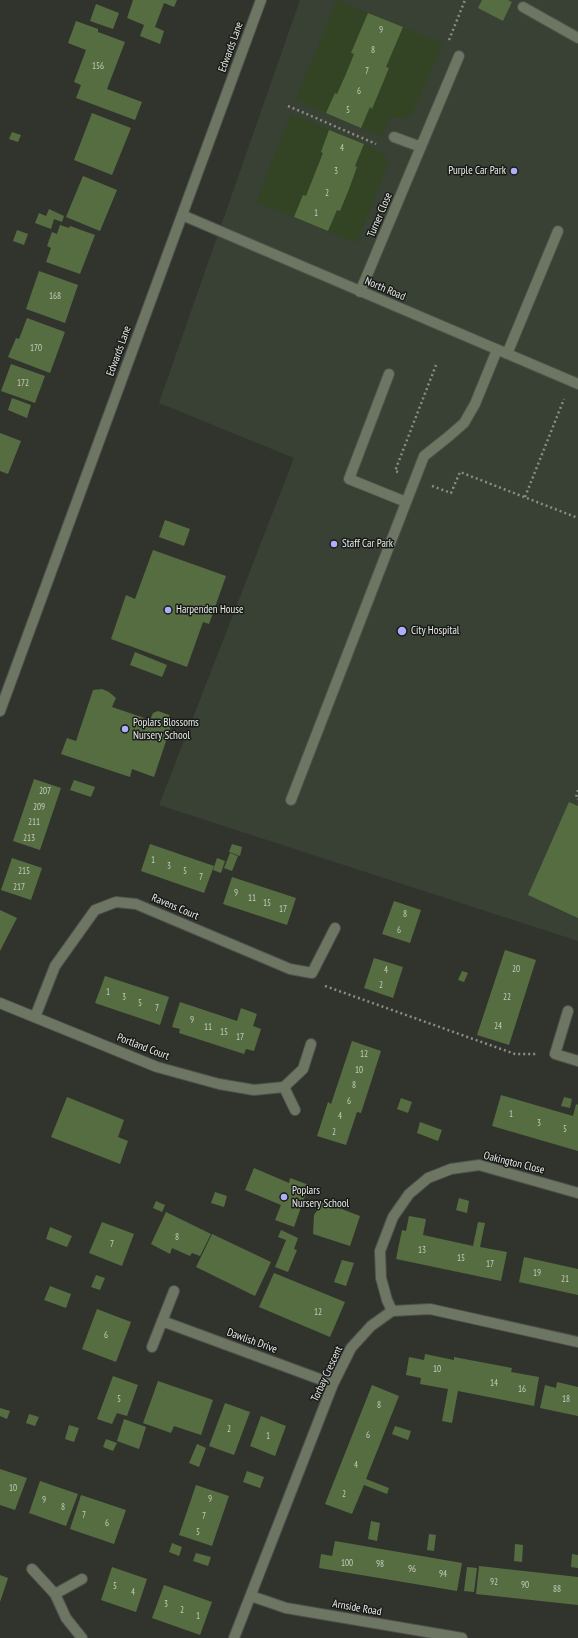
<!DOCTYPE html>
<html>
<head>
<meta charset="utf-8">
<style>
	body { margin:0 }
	canvas { display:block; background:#30342d }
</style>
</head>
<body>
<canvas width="578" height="1638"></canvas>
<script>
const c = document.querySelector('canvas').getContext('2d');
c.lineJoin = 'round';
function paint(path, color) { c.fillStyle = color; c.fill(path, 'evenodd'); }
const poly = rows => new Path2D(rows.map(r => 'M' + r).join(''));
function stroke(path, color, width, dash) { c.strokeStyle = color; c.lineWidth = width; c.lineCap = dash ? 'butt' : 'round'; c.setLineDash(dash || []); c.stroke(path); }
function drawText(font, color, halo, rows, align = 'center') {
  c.font = font + ' "PT Sans Narrow",sans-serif'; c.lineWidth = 3; c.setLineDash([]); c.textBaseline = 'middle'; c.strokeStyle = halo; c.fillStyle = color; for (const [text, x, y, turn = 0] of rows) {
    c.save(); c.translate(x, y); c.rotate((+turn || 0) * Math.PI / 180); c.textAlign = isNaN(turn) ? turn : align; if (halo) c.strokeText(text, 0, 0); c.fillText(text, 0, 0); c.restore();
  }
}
const built = poly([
	[300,0,578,0,578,941,159,805,294,458,159,403]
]);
const green = poly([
	[337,0,443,44,411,116,407,119,390,117,382,136,295,100],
	[291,114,364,144,380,151,386,157,388,163,383,177,357,243,256,202]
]);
const building = poly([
	[133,0,177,0,174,7,164,3,155,27,164,31,160,44,140,36,144,25,127,18],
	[482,0,508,0,512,2,503,21,478,8],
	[96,4,119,13,113,29,90,21],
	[368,13,403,27,386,67,389,68,372,109,370,107,361,128,326,113,335,93,337,94,346,74,354,54,351,53],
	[76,21,98,29,98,32,125,42,107,89,142,102,135,120,76,98,81,85,74,82,86,50,68,43],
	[92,113,131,128,112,175,74,160],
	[329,130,364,144,355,166,357,167,349,189,340,211,337,210,328,231,294,217,303,195,306,196,323,153,321,152],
	[12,132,21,135,18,142,9,139],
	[83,176,117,190,100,231,66,217],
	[49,209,64,216,62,222,54,219,51,229,35,223,39,213,46,216],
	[60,225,69,228,70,226,95,235,80,274,46,262,51,248,47,246,52,232,57,234],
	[17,230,28,234,24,245,13,241],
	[39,271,78,285,65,323,26,309],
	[27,318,65,332,50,373,8,357,16,338,19,339],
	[11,364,45,376,35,403,1,391],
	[12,398,31,405,27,418,8,410],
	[0,433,21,441,8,474,0,471],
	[165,520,190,529,184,546,159,537],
	[153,550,226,576,209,624,203,622,187,667,111,639,126,595,135,599],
	[135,652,167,665,162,677,130,665],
	[102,689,109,692,116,698,112,707,150,720,153,713,158,711,169,715,173,720,154,777,132,769,130,777,61,754,67,738,76,741,93,690],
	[34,779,61,788,40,850,13,841],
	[74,780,95,787,91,797,70,790],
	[569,802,578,806,578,918,528,895],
	[150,844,214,866,204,893,141,871],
	[232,844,242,847,240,856,229,852],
	[230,853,238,856,232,871,224,868],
	[12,858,42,868,31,900,1,890],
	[217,858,225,861,221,873,213,870],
	[232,877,296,898,287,925,223,904],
	[394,901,421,910,410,943,382,934],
	[0,910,17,918,0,951],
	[505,950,536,960,509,1045,477,1035],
	[374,958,403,967,393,998,364,988],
	[462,971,468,973,464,982,458,980],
	[105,976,169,997,160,1025,95,1003],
	[180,1002,237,1021,241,1008,257,1014,253,1026,261,1029,254,1051,246,1049,244,1054,179,1033,180,1029,172,1027],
	[352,1041,381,1051,361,1113,357,1112,346,1145,317,1136,328,1102,331,1104],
	[501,1095,573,1116,576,1104,578,1105,578,1151,492,1126],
	[67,1097,124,1120,118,1137,128,1141,120,1164,51,1137],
	[564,1097,572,1099,570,1108,561,1106],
	[401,1098,412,1102,408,1113,397,1109],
	[420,1122,442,1130,438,1141,417,1133],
	[254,1168,289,1183,290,1178,309,1185,294,1227,275,1220,281,1205,245,1190],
	[215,1192,227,1196,224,1207,211,1203],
	[459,1198,469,1201,467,1213,456,1210],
	[156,1201,165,1205,162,1212,153,1208],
	[323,1202,360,1216,350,1246,313,1234,314,1215],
	[166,1212,211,1234,200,1256,192,1253,190,1256,172,1248,170,1254,151,1244],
	[409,1216,426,1219,423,1235,473,1246,478,1222,485,1223,480,1247,507,1252,501,1281,396,1259,402,1230,406,1231],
	[102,1222,134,1234,122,1266,89,1253],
	[50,1227,72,1236,67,1247,46,1239],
	[281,1230,298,1238,294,1249,297,1250,288,1272,275,1267,286,1240,278,1237],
	[212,1234,271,1262,255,1296,196,1267],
	[524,1257,578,1269,578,1295,519,1282],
	[342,1260,354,1263,346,1286,334,1282],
	[274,1273,345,1302,330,1337,259,1307],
	[96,1275,105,1278,100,1290,91,1287],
	[50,1286,71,1294,66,1308,44,1300],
	[97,1309,131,1322,116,1362,82,1349],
	[425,1354,454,1360,454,1357,512,1368,511,1372,539,1377,534,1406,458,1391,452,1423,442,1421,448,1389,420,1384,421,1378,406,1375,409,1357,424,1360],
	[113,1376,138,1385,127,1416,117,1413,112,1424,97,1419],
	[158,1381,213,1400,201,1435,174,1426,171,1433,143,1423],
	[557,1382,578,1387,578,1416,540,1408,545,1385,556,1388],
	[372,1385,399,1396,366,1479,389,1488,387,1494,364,1485,352,1514,325,1504],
	[225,1403,250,1412,234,1455,209,1446],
	[0,1408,10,1411,7,1419,0,1416],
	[29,1414,39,1417,35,1426,26,1423],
	[261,1416,286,1426,275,1456,250,1446],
	[124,1419,146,1427,139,1449,117,1441],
	[69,1425,79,1428,74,1442,65,1439],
	[395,1426,411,1431,408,1440,392,1434],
	[106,1439,117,1443,113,1451,103,1447],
	[197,1444,206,1448,199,1467,189,1463],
	[0,1469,27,1478,15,1510,0,1505],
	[247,1471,264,1477,260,1488,243,1482],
	[40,1481,78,1494,66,1526,29,1513],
	[196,1485,229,1496,212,1546,179,1535],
	[81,1495,126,1510,114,1544,70,1529],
	[371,1521,380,1523,377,1541,368,1539],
	[429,1534,436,1535,434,1551,427,1550],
	[335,1541,462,1563,457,1591,319,1568,321,1554,332,1556],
	[172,1543,182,1547,179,1556,169,1552],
	[515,1544,523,1545,522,1562,514,1561],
	[196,1553,211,1557,208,1566,193,1561],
	[572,1554,578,1555,578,1568,571,1567],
	[479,1566,578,1577,578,1605,476,1594],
	[112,1567,147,1579,136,1612,101,1600],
	[467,1567,477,1568,474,1592,464,1591],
	[0,1575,8,1578,0,1602],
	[164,1585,212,1602,200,1635,152,1618]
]);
const path = poly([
	[449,40,465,0],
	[288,106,376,144],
	[398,472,395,471,436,365],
	[432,486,451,493,460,472,578,518],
	[525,497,564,399],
	[578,790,576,798,578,799],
	[325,986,515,1054,536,1054]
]);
const minor = poly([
	[523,7,578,38],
	[394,137,421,147],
	[182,215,578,384],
	[360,292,459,56],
	[507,354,558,231],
	[389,374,349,479,406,502],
	[0,711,261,0],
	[291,800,424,456,448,437,464,423,475,404,497,350],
	[0,1003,157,1067,219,1084,254,1090,284,1087,303,1069,311,1044],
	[568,1011,555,1054,578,1061],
	[35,1017,55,966,95,910,116,902,136,904,290,969,312,973,335,928],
	[284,1087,295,1110],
	[392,1311,387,1300,381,1278,380,1251,393,1217,409,1194,428,1178,451,1169,479,1165,578,1193],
	[162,1321,333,1384],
	[152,1347,174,1291],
	[32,1569,55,1594,66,1618,82,1638],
	[55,1594,82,1579],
	[251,1596,286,1608,462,1638],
	[234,1638,333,1384,351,1348,371,1326,392,1311,430,1309,578,1342]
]);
const markers = [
	[514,171,4,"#acaffb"],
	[334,544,4,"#acaffb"],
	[168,610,4,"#acaffb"],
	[402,631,5,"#acaffb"],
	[125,729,4,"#acaffb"],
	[284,1197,4,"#acaffb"]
];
const numberNames = [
	["9",381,30],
	["8",373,50],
	["156",98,66],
	["7",367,71],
	["6",359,91],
	["5",348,110],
	["4",342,148],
	["3",336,171],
	["2",327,193],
	["1",316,213],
	["168",55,296],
	["170",36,348],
	["172",23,383],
	["207",45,791],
	["209",39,807],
	["211",34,822],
	["213",29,838],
	["1",153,860],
	["3",169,866],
	["215",24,871],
	["5",185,871],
	["7",201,877],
	["217",19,887],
	["9",236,893],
	["11",252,898],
	["15",267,903],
	["17",283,909],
	["8",405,914],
	["6",399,930],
	["20",516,969],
	["4",386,970],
	["2",381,985],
	["1",108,992],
	["3",124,997],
	["22",507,997],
	["5",140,1003],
	["7",157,1008],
	["9",192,1020],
	["24",498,1026],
	["11",208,1027],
	["15",224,1032],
	["17",240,1037],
	["12",364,1054],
	["10",359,1070],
	["8",354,1085],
	["6",349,1101],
	["1",511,1114],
	["4",340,1116],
	["3",539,1123],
	["5",565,1129],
	["2",334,1132],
	["8",177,1237],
	["7",112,1244],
	["13",422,1250],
	["15",461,1258],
	["17",490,1264],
	["19",537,1273],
	["21",565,1279],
	["12",318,1312],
	["6",106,1335],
	["10",437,1369],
	["14",494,1383],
	["16",522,1389],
	["5",119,1399],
	["18",566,1399],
	["8",379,1405],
	["2",229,1429],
	["6",368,1435],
	["1",268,1436],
	["4",356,1465],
	["10",13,1488],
	["2",344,1494],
	["9",210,1499],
	["9",44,1500],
	["8",63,1507],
	["7",84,1515],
	["7",204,1516],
	["6",107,1523],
	["5",198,1532],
	["100",347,1563],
	["98",380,1564],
	["96",412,1569],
	["94",443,1574],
	["92",494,1582],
	["90",525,1585],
	["5",115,1586],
	["88",557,1589],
	["4",133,1592],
	["3",166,1604],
	["2",182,1610],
	["1",198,1616]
];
const streetNames = [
	["Edwards Lane",231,47,-70],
	["Turner Close",380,215,-67],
	["North Road",385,289,23],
	["Edwards Lane",119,351,-70],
	["Ravens Court",175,907,23],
	["Portland Court",143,1047,21],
	["Oakington Close",514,1163,14],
	["Dawlish Drive",252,1341,20],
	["Torbay Crescent",327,1374,-65],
	["Arnside Road",357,1608,10]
];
const poiNames = [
	["Purple Car Park",506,171,"right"],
	["Staff Car Park",342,544],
	["Harpenden House",176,610],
	["City Hospital",411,631],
	["Poplars Blossoms",133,723],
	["Nursery School",133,736],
	["Poplars",292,1191],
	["Nursery School",292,1204]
];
paint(built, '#394034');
paint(green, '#334424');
paint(building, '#566d42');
stroke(minor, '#4e514b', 12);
stroke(path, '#898d86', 2.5, [2, 3]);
stroke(minor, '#6c7663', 10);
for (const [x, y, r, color] of markers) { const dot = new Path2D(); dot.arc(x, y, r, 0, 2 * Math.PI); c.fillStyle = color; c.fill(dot); stroke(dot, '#191b18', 1.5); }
drawText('9px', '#c4ccbe', null, numberNames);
drawText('11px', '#e9ece7', '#191b18', streetNames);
drawText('11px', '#e9ece7', '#191b18', poiNames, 'left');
</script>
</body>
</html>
